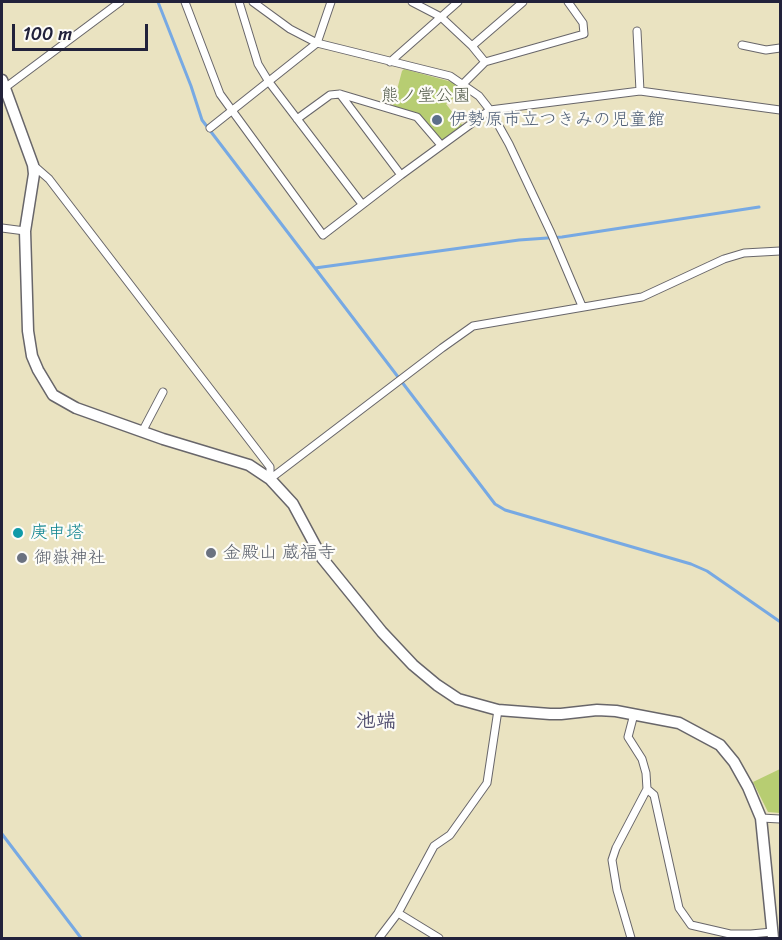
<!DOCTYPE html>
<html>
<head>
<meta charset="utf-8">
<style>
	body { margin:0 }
	#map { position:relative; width:782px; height:940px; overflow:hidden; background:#eae3c1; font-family:Sriracha,sans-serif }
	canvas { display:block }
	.frame { position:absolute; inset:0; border:3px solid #22223b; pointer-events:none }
	.scale { position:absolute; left:12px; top:24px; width:136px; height:27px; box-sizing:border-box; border:3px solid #22223b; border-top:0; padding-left:8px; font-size:18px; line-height:21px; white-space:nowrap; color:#22223b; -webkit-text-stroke:4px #fdfcf7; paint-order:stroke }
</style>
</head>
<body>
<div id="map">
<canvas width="782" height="940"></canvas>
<div class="frame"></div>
<div class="scale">100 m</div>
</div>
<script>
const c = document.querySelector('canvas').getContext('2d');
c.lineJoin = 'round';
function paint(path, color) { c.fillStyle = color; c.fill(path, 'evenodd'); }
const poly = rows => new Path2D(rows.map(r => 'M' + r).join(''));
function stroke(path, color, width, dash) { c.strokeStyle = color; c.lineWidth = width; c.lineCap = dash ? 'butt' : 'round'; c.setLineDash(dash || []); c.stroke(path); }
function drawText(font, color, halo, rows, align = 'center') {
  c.font = font + ' Sriracha,"Klee One",sans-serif'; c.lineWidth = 4.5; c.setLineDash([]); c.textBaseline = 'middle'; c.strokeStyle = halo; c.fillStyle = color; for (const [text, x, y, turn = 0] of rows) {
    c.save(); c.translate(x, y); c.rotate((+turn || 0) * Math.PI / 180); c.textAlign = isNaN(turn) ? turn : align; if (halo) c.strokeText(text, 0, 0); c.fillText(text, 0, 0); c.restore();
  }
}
const green = poly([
	[404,69,452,82,461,88,463,91,446,104,463,126,443,140,441,140,420,116,395,108,393,105,402,71],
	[780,769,780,813,768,812,753,782]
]);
const stream = poly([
	[158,2,191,86,202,120,495,504,505,510,691,564,707,571,779,621],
	[315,268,519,240,562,237,759,207],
	[2,834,81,938]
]);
const street = poly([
	[185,2,220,94,323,235,401,175,490,110,640,91,780,110],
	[239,2,258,64,269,82,362,204],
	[253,2,290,29,317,43,450,76,479,96,490,110,509,144,551,233,582,306],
	[412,2,441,17,472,46,523,2],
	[637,31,640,91],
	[742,45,766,50,780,48],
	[472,46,485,62,584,34,583,23,568,2],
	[390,62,458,2],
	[463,84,485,62],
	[2,90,120,2],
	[340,94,417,117,441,145],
	[297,119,330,95,340,94,401,175],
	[210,128,317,43,331,2],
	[33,165,49,179,270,467,270,479],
	[2,228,25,231],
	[142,432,163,392],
	[270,479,442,348,473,326,642,297,724,259,744,253,780,251],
	[647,789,654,795,679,908,691,925,730,934,751,934],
	[761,818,780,819],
	[379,938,398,913],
	[439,938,398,913,434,846,450,835,487,783,498,710],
	[631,938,617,890,612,860,616,848,647,789,646,773,642,759,628,737,634,714],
	[750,938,751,934,772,932]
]);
const secondary = poly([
	[2,80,33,165,34,174,25,231,28,331,32,356,38,370,53,395,76,408,163,439,249,465,270,479,293,504,322,558,382,632,413,665,437,685,458,699,498,710,550,714,561,714,597,710,616,711,679,723,720,745,734,762,748,787,761,818,773,938]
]);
const markers = [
	[437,120,6,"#5c6f8a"],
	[18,533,6,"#0f9aa8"],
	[211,553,6,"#6b7280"],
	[22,558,6,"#6b7280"]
];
const parkNames = [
	["熊ノ堂公園",426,96]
];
const serviceNames = [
	["伊勢原市立つきみの児童館",449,120]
];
const cultureNames = [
	["庚申塔",30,533]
];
const worshipNames = [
	["金殿山 蔵福寺",223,553],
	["御嶽神社",34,558]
];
const neighbourhoodNames = [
	["池端",376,722]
];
paint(green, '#b7cd72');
stroke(stream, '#77a9e3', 3);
stroke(street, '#68666a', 9);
stroke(secondary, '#68666a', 13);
stroke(street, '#fff', 7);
stroke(secondary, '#fff', 10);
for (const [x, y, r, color] of markers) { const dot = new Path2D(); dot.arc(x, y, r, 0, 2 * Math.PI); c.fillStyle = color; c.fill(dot); stroke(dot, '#fdfcf7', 2); }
drawText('18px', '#565e4e', '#fdfcf7', parkNames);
drawText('18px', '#4e5e75', '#fdfcf7', serviceNames, 'left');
drawText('18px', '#0d838f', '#fdfcf7', cultureNames, 'left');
drawText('18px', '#5b616d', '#fdfcf7', worshipNames, 'left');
drawText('bold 20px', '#535070', '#fdfcf7', neighbourhoodNames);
</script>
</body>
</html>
